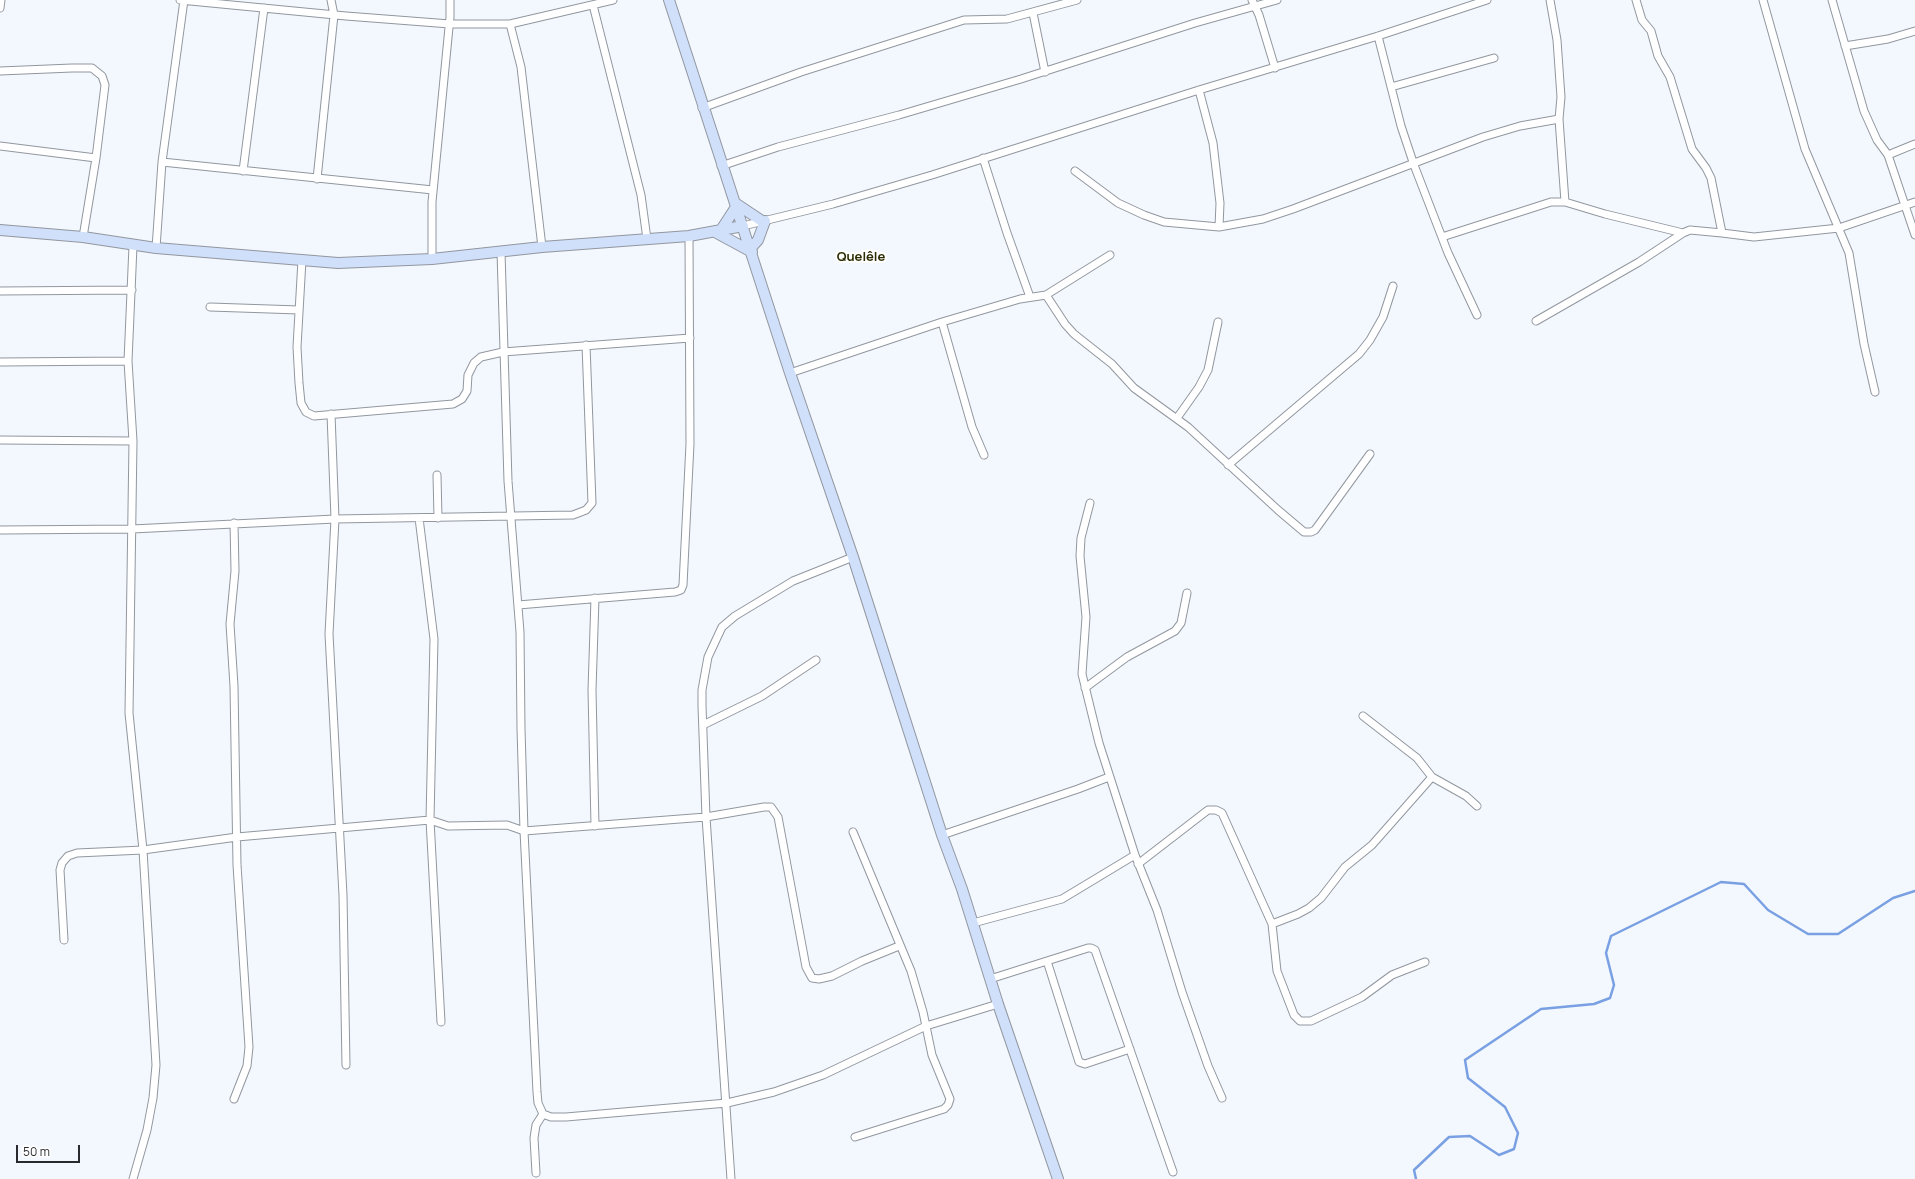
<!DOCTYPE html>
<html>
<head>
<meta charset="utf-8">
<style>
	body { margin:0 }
	#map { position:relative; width:1915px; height:1179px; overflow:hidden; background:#f3f7fe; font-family:Manrope,sans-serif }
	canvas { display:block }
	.scale { position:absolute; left:16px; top:1145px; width:64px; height:18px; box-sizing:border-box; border:2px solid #282a2d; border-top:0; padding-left:5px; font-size:12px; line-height:14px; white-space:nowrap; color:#282a2d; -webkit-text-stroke:3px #fff; paint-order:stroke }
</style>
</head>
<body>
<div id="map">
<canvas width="1915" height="1179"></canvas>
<div class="scale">50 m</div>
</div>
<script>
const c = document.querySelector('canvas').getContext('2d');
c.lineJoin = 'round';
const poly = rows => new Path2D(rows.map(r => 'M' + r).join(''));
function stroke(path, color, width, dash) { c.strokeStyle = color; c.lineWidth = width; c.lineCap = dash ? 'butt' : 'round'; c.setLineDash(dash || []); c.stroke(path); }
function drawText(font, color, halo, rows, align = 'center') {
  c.font = font + ' Manrope,sans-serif'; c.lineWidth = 4; c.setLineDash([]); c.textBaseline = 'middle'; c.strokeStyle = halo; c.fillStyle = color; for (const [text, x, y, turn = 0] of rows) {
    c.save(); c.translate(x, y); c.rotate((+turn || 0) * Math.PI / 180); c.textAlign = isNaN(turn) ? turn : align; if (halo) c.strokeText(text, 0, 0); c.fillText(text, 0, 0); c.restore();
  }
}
const stream = poly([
	[1416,1179,1414,1170,1449,1137,1470,1136,1499,1155,1514,1149,1518,1133,1505,1107,1468,1078,1465,1060,1541,1009,1594,1004,1610,998,1614,985,1606,953,1611,936,1721,882,1744,884,1768,910,1808,934,1838,934,1893,898,1915,891]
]);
const street = poly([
	[180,0,346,16,450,24,510,24,613,0],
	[1252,0,1259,15,1275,68],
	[1550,0,1557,40,1561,97,1559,119,1565,202],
	[1636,0,1642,20,1651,31,1658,56,1670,77,1692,149,1706,168,1711,178,1722,233,1754,237,1839,228,1915,202],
	[1763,0,1805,149,1849,253,1864,344,1875,392],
	[1832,0,1864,111,1877,140,1888,155,1915,235],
	[593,5,641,195,647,239],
	[0,8,1,0],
	[1033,13,1045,72],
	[510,24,521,67,542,247],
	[1378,36,1401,126,1414,165,1448,253,1477,315],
	[1845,46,1888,39,1915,31],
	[0,71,72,68,92,68,102,76,105,85,96,158,83,237],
	[1391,87,1494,58],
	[1199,90,1213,143,1220,203,1219,227],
	[702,108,801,72,964,20,1007,19,1077,0],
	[0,146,96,158],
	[1888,155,1915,144],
	[983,158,1007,233,1030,297],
	[162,162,433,190],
	[721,166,778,147,899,115,1021,79,1195,23,1277,0],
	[243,171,264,8],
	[1075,171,1118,203,1144,215,1164,222,1219,227,1263,219,1293,209,1483,137,1520,126,1559,119],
	[317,179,334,15,331,0],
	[743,226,833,204,932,175,1199,90,1378,36,1487,0],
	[1442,237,1551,202,1565,202,1605,214,1683,233],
	[156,248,162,162,184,0],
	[501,252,508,481,520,632,521,729,524,831,537,1092,538,1103,543,1114,551,1117,566,1117,727,1103,774,1092,823,1075,926,1026,998,1004],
	[432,259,432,202,450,17,450,0],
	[302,260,297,347,299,383,301,403,306,412,314,416,453,404,462,399,467,391,468,375,474,363,481,357,503,352,690,338],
	[0,291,132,290],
	[1046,295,1110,255],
	[210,307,299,310],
	[1536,321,1639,262,1683,233,1690,230,1722,233],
	[942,322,972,427,984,455],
	[0,362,128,361],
	[790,373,942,322,1020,299,1046,295,1065,324,1074,334,1112,364,1134,388,1188,427,1278,510,1304,532,1311,532,1315,530,1370,454],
	[331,414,335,519,329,634,343,895,346,1065],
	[1177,418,1199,387,1208,370,1218,322],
	[0,440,133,441],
	[1228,465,1359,354,1370,340,1383,317,1393,286],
	[437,475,438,518],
	[1090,503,1081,538,1080,556,1086,617,1082,674,1099,743,1135,855,1157,910,1182,992,1208,1066,1222,1098],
	[419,518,434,639,430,820,441,1022],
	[0,530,132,529,335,519,573,515,586,510,592,503,586,345],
	[518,605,675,592,681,590,683,585,690,444,689,236],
	[1085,688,1127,657,1175,631,1181,623,1187,593],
	[1363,716,1417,758,1432,777],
	[703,725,762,696,816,660],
	[595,826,592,690,595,598],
	[853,832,911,971,923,1012,932,1055,950,1099,948,1105,944,1109,855,1137],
	[942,835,1078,789,1109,777],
	[1138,864,1208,810,1216,810,1222,813,1272,924,1298,914,1309,908,1321,898,1345,867,1372,845,1432,777,1466,796,1477,806],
	[973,923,1062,899,1135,855],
	[1272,924,1277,971,1294,1015,1300,1021,1311,1021,1362,997,1392,975,1425,962],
	[64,940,60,870,62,863,68,856,77,853,143,850,237,837,430,820,448,826,507,825,524,831,706,817,764,807,771,807,778,817,806,967,812,978,819,979,832,976,862,961,899,946],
	[1047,961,1079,1062,1085,1064,1130,1049],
	[990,979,1088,948,1091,948,1095,950,1173,1172],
	[234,1099,247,1066,249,1047,237,865,234,686,230,624,235,571,234,523],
	[536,1173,534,1138,536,1125,543,1114],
	[133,1179,147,1130,153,1098,156,1065,143,850,129,713,133,441,128,361,133,246],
	[731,1179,706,817,702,706,702,690,708,657,722,627,735,616,793,581,853,557]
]);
const secondary = poly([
	[669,0,790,373,853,557,942,835,962,889,998,1004,1058,1179],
	[735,203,762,221],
	[0,230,83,237,156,248,338,263,432,259,542,247,689,236,743,226],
	[721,230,736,207],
	[715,232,752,252],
	[750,249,758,240,765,221]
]);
const neighbourhoodNames = [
	["Quelêle",861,257]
];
stroke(stream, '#79a0e2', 2.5);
stroke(street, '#92979f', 9);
stroke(secondary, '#92979f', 12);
stroke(street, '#fff', 7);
stroke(secondary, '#d0dffa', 10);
drawText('bold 13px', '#2c2d03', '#fff', neighbourhoodNames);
</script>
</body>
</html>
